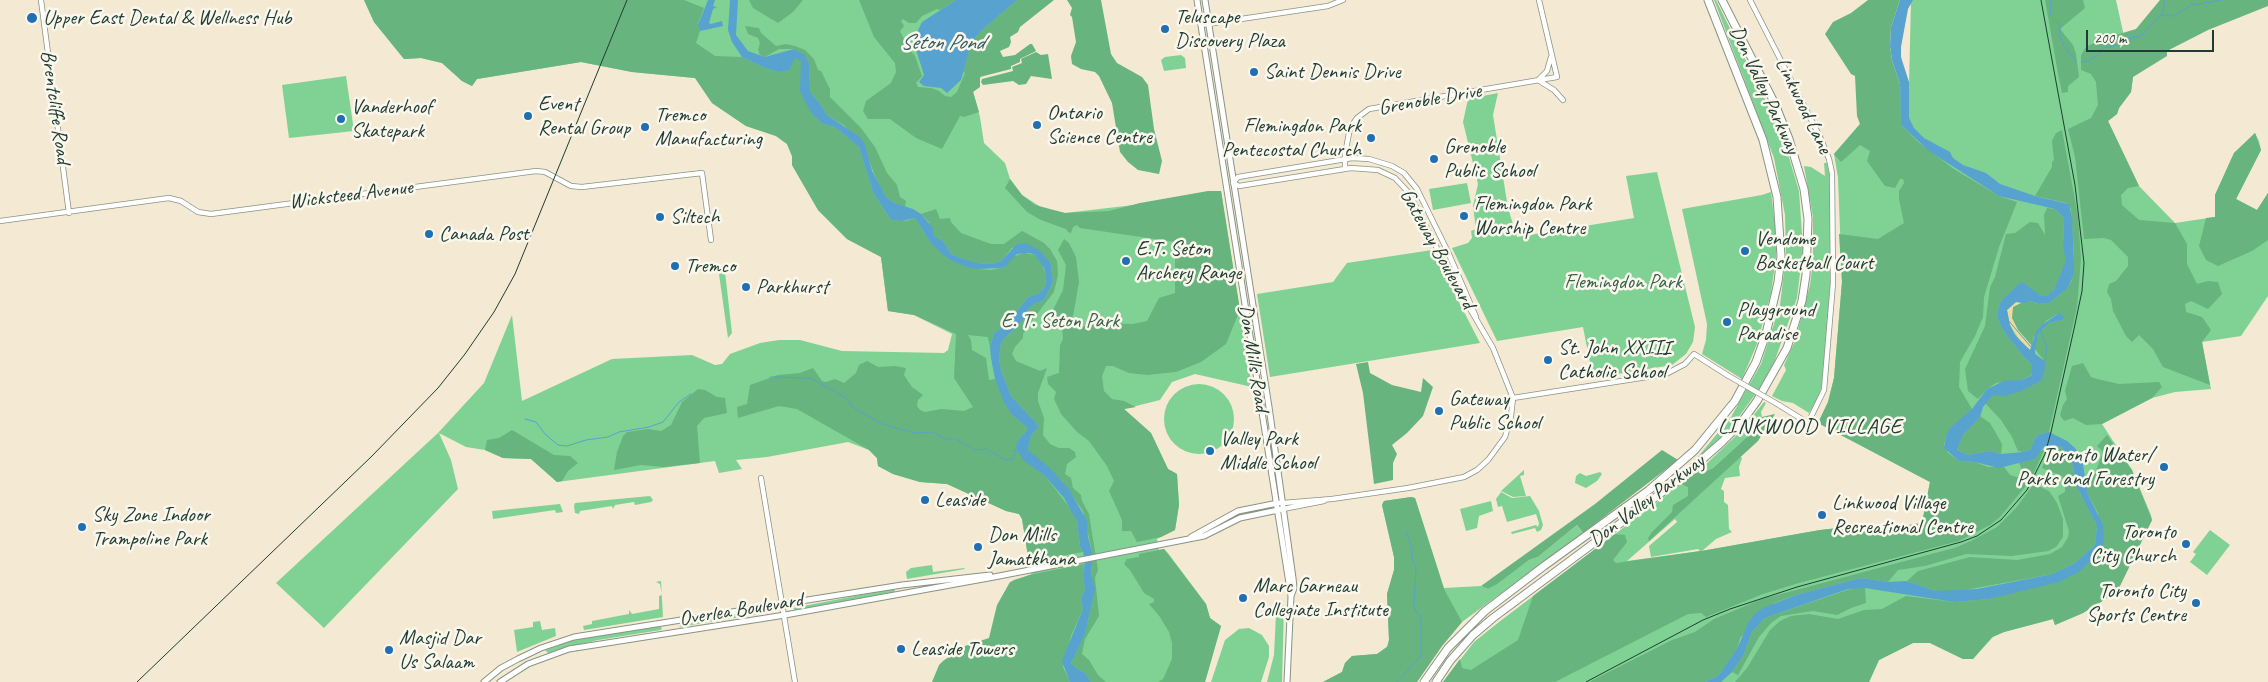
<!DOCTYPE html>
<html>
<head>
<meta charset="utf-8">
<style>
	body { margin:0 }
	#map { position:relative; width:2268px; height:682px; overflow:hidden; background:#f4e9d2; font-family:Caveat,sans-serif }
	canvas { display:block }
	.scale { position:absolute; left:2086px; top:30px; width:128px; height:22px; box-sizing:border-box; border:2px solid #1f3d34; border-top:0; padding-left:6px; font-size:15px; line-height:18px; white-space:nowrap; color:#1f3d34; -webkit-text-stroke:4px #fbf7ec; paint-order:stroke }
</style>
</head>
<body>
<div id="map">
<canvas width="2268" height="682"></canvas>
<div class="scale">200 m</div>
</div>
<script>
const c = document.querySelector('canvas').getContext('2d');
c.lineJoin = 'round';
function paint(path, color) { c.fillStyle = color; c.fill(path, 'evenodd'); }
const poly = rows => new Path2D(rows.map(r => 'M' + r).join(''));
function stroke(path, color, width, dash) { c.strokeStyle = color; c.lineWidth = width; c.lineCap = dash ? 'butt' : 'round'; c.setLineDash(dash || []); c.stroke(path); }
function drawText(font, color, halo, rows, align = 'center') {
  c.font = font + ' Caveat,sans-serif'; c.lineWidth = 5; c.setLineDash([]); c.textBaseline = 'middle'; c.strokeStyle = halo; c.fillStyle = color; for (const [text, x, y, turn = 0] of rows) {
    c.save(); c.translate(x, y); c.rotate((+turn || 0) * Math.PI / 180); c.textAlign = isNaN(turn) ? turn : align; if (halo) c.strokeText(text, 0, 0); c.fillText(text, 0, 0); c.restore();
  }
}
const green = poly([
	[364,0,1048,0,997,48,973,91,980,117,984,143,1005,163,1010,179,1022,195,1044,209,1065,213,1151,203,1221,191,1252,387,1195,374,1172,382,1160,400,1124,409,1151,433,1168,469,1177,474,1179,505,1175,530,1157,539,1159,550,1164,549,1168,553,1206,604,1210,618,1221,626,1205,682,937,682,994,640,1013,580,1031,575,1022,519,1019,514,1006,511,947,484,920,482,893,474,878,466,877,458,869,450,848,442,767,457,736,460,742,469,719,473,715,461,557,482,531,459,503,458,485,450,466,447,439,433,451,460,458,489,324,628,276,583,438,433,484,383,512,315,522,401,612,359,692,355,715,365,722,364,730,354,760,343,779,340,800,340,842,351,944,353,948,350,952,334,914,315,888,311,881,257,847,239,818,210,792,165,792,156,787,144,776,136,746,126,712,103,695,78,632,72,581,62,477,79,472,86,462,81,442,63,421,58,404,59,374,22],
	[1714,0,1716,0,1782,134,1799,191,1803,248,1797,298,1775,360,1762,385,1735,422,1716,442,1697,458,1731,417,1761,364,1780,305,1786,255,1785,215,1774,158],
	[1911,0,2116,0,2133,77,2131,92,2119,108,2117,114,2108,121,2139,186,2175,223,2215,217,2215,195,2234,153,2255,133,2259,141,2261,150,2236,199,2257,210,2268,193,2268,296,2241,336,2202,342,2211,389,2175,392,2152,398,2102,424,2132,470,2151,515,2152,520,2117,592,2083,613,2055,625,2053,619,2004,632,1993,637,1973,659,1963,659,1930,643,1913,643,1879,660,1869,682,1443,682,1474,642,1499,622,1681,484,1699,495,1739,456,1742,458,1739,467,1740,476,1725,478,1721,489,1724,491,1724,502,1728,505,1729,529,1732,532,1716,539,1702,551,1820,530,1838,528,1861,532,1922,523,1930,482,1818,423,1828,402,1834,378,1842,282,1838,178,1834,154,1860,124,1909,85],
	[1675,519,1677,522,1649,546,1651,557,1698,549,1700,551,1627,561],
	[1181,55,1185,58,1186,68,1164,71,1161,60,1165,57],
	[346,76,354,131,289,138,282,85],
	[1498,93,1493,115,1508,208,1517,237,1634,218,1626,176,1657,172,1695,327,1693,342,1686,354,1672,365,1593,378,1583,327,1497,341,1452,248,1468,243,1472,238,1471,231,1476,229,1473,206,1478,184,1463,122,1468,99],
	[1824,163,1827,163,1830,177,1831,275,1823,382,1818,399,1809,413,1793,403,1782,401,1772,396,1786,370,1784,365,1795,341,1810,285,1813,261,1813,217,1804,166,1811,167,1825,176],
	[1467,183,1471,203,1433,210,1429,189],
	[1771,192,1776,233,1776,257,1771,293,1757,344,1742,379,1702,354,1706,340,1707,324,1682,209,1762,195],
	[1432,250,1480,343,1270,377,1257,294,1333,282,1347,263],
	[725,272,732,333,728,338,719,274],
	'1164 419a35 35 0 1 1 70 0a35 35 0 1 1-70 0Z',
	[1764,402,1766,403,1761,412,1762,417,1750,434,1713,468,1706,471,1702,468,1741,431],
	[1524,470,1524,475,1520,476,1526,496,1513,497,1501,491],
	[1600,472,1602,474,1597,481,1586,488,1575,483,1576,476,1580,473,1586,476],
	[1501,492,1512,498,1530,496,1539,511,1543,525,1541,530,1537,532,1535,528,1512,534,1511,532,1536,525,1538,527,1539,523,1536,514,1507,522,1502,506,1498,507,1496,499],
	[650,496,653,500,651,502,635,505,634,502,615,505,613,509,612,506,580,511,579,514,575,513,574,506,575,503],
	[1411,497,1415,498,1444,588,1481,586,1488,589,1529,560,1538,557,1577,525,1583,533,1462,622,1442,646,1417,682,1323,682,1342,672,1345,663,1352,656,1377,654,1388,646,1389,640,1387,594,1394,570,1394,557,1382,505,1384,501],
	[1491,501,1493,511,1479,516,1477,528,1466,531,1460,509],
	[560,504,563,512,556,513,555,510,493,519,492,511],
	[2210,530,2230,545,2207,575,2190,562,2196,554,2193,552],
	[932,565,933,572,964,568,965,569,907,579,906,572,911,568],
	[661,581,663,617,584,630,583,626,592,624,592,621,629,614,629,610,632,614,659,609,659,596,662,595,660,584,656,582],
	[892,589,895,590,893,595,795,610,793,608],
	[1280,601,1284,606,1282,682,1267,682,1274,655,1276,614,1269,613,1267,608,1274,606,1273,603],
	[770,608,772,610,771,612,679,627,681,625],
	[540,621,542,630,555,628,556,636,517,652,514,630,533,627,533,622],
	[659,626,662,628,661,630,598,640,548,653,545,650,574,640],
	[1249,628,1262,635,1269,646,1269,657,1261,682,1211,682,1225,640,1239,629]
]);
const forest = poly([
	[364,0,684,0,704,8,698,24,700,31,696,43,715,56,742,57,765,68,779,72,795,58,798,58,801,61,813,115,823,124,835,127,859,147,873,192,891,220,906,221,915,218,930,242,948,259,977,269,991,270,1005,267,1012,257,1024,253,1035,255,1041,262,1046,275,1045,287,1038,294,1028,297,1007,324,994,333,990,348,988,337,968,335,971,340,972,350,986,358,989,380,995,379,1012,415,1027,427,1027,430,1018,441,1073,512,1077,521,1080,546,1083,552,1029,562,1022,519,1019,514,1006,511,947,484,920,482,893,474,878,466,877,458,869,450,797,409,779,406,738,418,737,407,747,404,750,385,778,375,800,373,813,368,822,381,826,382,835,379,844,383,856,373,859,365,867,361,878,367,895,366,906,368,904,375,912,387,923,395,918,400,917,406,920,410,925,412,941,409,964,411,973,407,954,378,956,334,914,315,888,311,881,257,847,239,818,210,792,165,792,156,787,144,776,136,746,126,712,103,695,78,632,72,581,62,477,79,472,86,462,81,442,63,421,58,404,59,374,22],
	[749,0,803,0,793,12,778,23,753,8],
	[859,0,956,0,940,10,937,9,922,16,916,23,909,23,903,19,901,21,904,26,900,31,909,49,915,56,922,76,916,83,918,87,931,88,939,91,945,96,951,97,957,92,965,73,963,72,972,41,982,30,1017,0,1054,0,1020,27,1018,32,1010,37,1011,42,1009,47,1000,51,1003,57,1015,55,1030,44,1032,44,1036,51,1020,59,1020,62,1011,66,1011,69,980,77,980,87,973,92,979,112,964,117,960,116,942,149,916,138,890,119,868,119,863,111,866,101,891,83,896,72,895,63,874,37],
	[1067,0,1101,0,1111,54,1117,63,1142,77,1148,85,1154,129,1162,161,1159,174,1138,170,1128,162,1120,152,1112,103,1099,76,1095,72,1081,69,1072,64,1071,56,1076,42,1072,17,1070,15,1072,8],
	[1868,0,1900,0,1891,27,1890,46,1892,60,1900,84,1901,125,1918,142,1954,169,1999,196,2017,202,1999,247,1984,297,1983,317,1975,336,1960,362,1959,387,1972,409,1946,437,1944,445,1948,453,1959,461,1975,462,1988,467,2004,467,2010,475,2030,481,2000,517,1990,525,1959,541,1799,583,1763,594,1706,617,1701,613,1688,614,1555,682,1443,682,1460,659,1462,668,1471,670,1518,640,1533,596,1615,534,1625,535,1627,542,1613,560,1616,563,1701,551,1820,530,1838,528,1861,532,1922,523,1930,482,1818,423,1828,402,1834,378,1842,282,1839,234,1878,239,1904,223,1899,199,1899,191,1904,183,1903,179,1900,179,1895,188,1885,186,1867,161,1870,151,1860,145,1841,162,1834,154,1860,124,1857,116,1855,76,1851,74,1825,34,1833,22,1851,13],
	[2045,0,2083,0,2085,8,2060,29,2073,45,2076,54,2079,77,2068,86,2068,92,2062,93,2059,79],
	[2160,0,2268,0,2268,6,2208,30,2167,51,2167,56,2133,77,2131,92,2119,108,2117,114,2108,121,2139,186,2128,188,2121,195,2122,205,2139,220,2175,223,2187,244,2187,264,2197,284,2208,281,2218,282,2222,294,2208,309,2191,301,2185,304,2186,312,2202,317,2211,330,2202,342,2210,385,2163,367,2153,349,2139,335,2132,342,2126,336,2113,311,2111,299,2107,292,2109,284,2116,281,2128,266,2128,257,2111,240,2104,238,2084,239,2075,157,2068,129,2091,118,2098,105,2096,82,2091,74,2081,70,2081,55,2086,47,2107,36,2116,35,2136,29],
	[745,26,759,28,761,33,776,46,786,44,795,46,805,50,814,59,818,70,821,71,830,89,830,97,861,128,875,147,887,173,897,185,900,197,906,201,905,207,894,203,886,197,878,183,868,158,845,126,827,115,819,102,813,96,810,91,809,64,794,49,779,49,765,57,760,55,758,50,760,43,758,38,748,34],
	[1036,52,1041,55,1048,54,1052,79,1031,76,1026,84,1019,85,1013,81,983,85,981,82,982,79,1013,71,1012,67,1022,63,1021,59],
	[2062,130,2078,216,2081,259,2077,307,2049,432,2037,435,2030,450,2023,452,2018,451,2012,437,2001,420,1985,403,1994,394,2006,395,2039,382,2046,363,2035,349,2038,334,2049,323,2062,320,2057,314,2046,321,2033,338,2032,346,2018,330,2012,319,2012,312,2013,306,2020,303,2030,301,2038,304,2049,303,2068,288,2072,280,2074,253,2071,209,2067,203,2035,196,2052,167,2052,162,2054,160,2052,141,2056,133],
	[2255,133,2261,150,2236,199,2257,210,2268,193,2268,240,2252,251,2218,266,2206,260,2199,246,2206,218,2215,217,2215,195,2234,153],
	[1010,179,1022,195,1035,205,1065,213,1109,211,1140,203,1208,191,1221,191,1240,310,1226,344,1201,362,1176,372,1147,375,1129,373,1113,366,1106,366,1102,376,1104,391,1112,399,1124,401,1136,407,1124,409,1151,433,1168,469,1177,474,1179,505,1175,530,1161,537,1137,542,1131,531,1122,531,1122,520,1109,491,1114,481,1107,466,1089,441,1077,432,1061,414,1054,399,1056,392,1048,384,1047,377,1059,373,1060,345,1063,339,1062,328,1050,322,1051,314,1063,290,1066,265,1058,250,1064,239,1069,243,1076,257,1079,282,1073,316,1068,322,1070,324,1074,320,1076,329,1092,323,1133,324,1147,321,1159,298,1175,293,1175,242,1080,228,1077,225,1073,227,1071,233,1068,232,1066,229,1041,220,1027,212,1005,188],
	[2047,208,2055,209,2064,218,2063,246,2067,259,2058,284,2050,295,2043,297,2021,283,2001,301,1997,312,1998,319,2003,330,2023,356,2031,364,2033,374,2022,380,1996,383,1987,389,1978,399,1968,391,1965,369,1985,326,1990,287,1995,277,2006,234,2015,233,2030,222,2038,223,2045,235,2044,215],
	[936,209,940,219,950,218,951,222,961,233,991,244,1004,244,1022,231,1044,243,1050,249,1057,261,1058,275,1054,292,1030,323,1023,334,1023,338,1015,347,1012,354,1016,361,1040,371,1047,368,1038,393,1038,401,1044,418,1043,435,1050,444,1059,448,1069,448,1075,452,1076,457,1067,464,1065,474,1071,478,1073,488,1081,495,1082,501,1089,514,1098,570,1095,578,1099,616,1085,639,1082,654,1089,660,1098,675,1106,682,1091,682,1084,672,1077,669,1071,663,1085,634,1094,593,1091,574,1093,555,1083,511,1063,482,1028,450,1031,436,1039,426,1011,396,1001,371,999,358,1001,342,1024,319,1028,309,1034,304,1044,300,1053,282,1051,264,1028,245,1012,248,1001,261,991,264,975,263,952,255,943,241,934,236,929,222,921,214],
	[1368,362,1370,373,1392,385,1421,392,1423,378,1433,387,1423,416,1407,433,1392,445,1397,454,1393,463,1393,480,1374,484,1363,393,1356,364],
	[2083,363,2091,377,2097,379,2119,384,2159,382,2162,387,2152,398,2102,424,2086,425,2073,418,2064,421,2060,415,2063,405,2067,399,2065,391,2072,366],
	[698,389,705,390,717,397,725,398,727,413,704,418,697,426,700,463,664,467,641,465,614,470,617,452,623,436,627,432,648,429,661,431,671,425,682,402],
	[1775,414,1758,441,1649,541,1648,538,1652,532,1672,512,1673,505,1688,496,1688,488,1681,484,1702,468,1706,471,1713,468,1750,434,1762,417],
	[1980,416,1990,423,1997,435,2002,444,2001,454,1990,451,1968,455,1957,450,1963,435],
	[512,430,554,455,570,456,578,463,568,471,562,481,557,482,531,459,503,458,485,450,487,440,499,438],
	[2107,435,2132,470,2152,520,2117,592,2083,613,2055,625,2053,619,2004,632,1992,637,1973,659,1963,659,1930,643,1913,643,1879,660,1869,682,1735,682,1747,668,1770,630,1780,621,1791,616,1809,614,1838,619,1864,610,1882,609,1906,596,1954,602,1989,599,2078,572,2101,550,2098,513,2088,495,2085,480,2095,473,2103,452,2097,446],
	[2051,446,2061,447,2071,458,2077,487,2097,526,2095,545,2075,563,2053,574,1959,591,1935,591,1907,581,1918,571,1970,557,2017,560,2050,554,2062,547,2068,537,2069,531,2058,496,2065,492,2065,485,2062,476,2042,468],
	[2045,448,2033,475,2022,471,2019,462,2035,459,2039,452],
	[1662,450,1678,460,1583,533,1577,525,1538,557,1529,560,1497,584,1488,589,1481,586,1595,504],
	[2034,484,2049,491,2057,503,2063,519,2063,537,2056,547,2048,551,2012,556,1966,554,1925,566,1898,570,1888,582,1861,578,1796,595,1774,603,1740,638,1738,647,1719,675,1705,682,1589,682,1672,640,1695,632,1714,619,1762,599,1954,548,1971,541,1997,527,2016,508],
	[1411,497,1415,498,1444,589,1462,622,1442,646,1417,682,1323,682,1342,672,1345,663,1352,656,1377,654,1387,647,1389,640,1387,594,1394,570,1394,557,1382,505,1384,501],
	[1164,549,1206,604,1210,618,1221,626,1205,682,1158,682,1163,679,1172,659,1172,643,1169,632,1160,617,1149,604,1154,602,1154,599,1144,593,1130,570,1124,564,1127,559,1139,557,1139,554],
	[1084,564,1083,574,1085,589,1081,599,1083,609,1071,636,1063,667,1070,682,932,682,939,665,943,661,965,646,989,638,997,605,1010,582,1029,575],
	[1856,587,1865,588,1866,603,1851,608,1837,615,1813,611,1781,616,1771,623,1759,637,1738,675,1732,672,1744,654,1752,632,1765,618]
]);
const sand = poly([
	[2016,302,2021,303,2013,307,2012,318,2018,330,2032,346,2031,350,2022,344,2010,325,2007,310]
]);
const water = poly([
	[708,0,715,0,713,6,717,7,713,9,709,23,711,24,722,21,723,26,700,31,698,25],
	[730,0,738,0,736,35,748,51,765,57,794,49,805,55,809,64,810,91,813,96,819,102,827,115,860,137,865,145,872,171,886,197,894,203,913,209,921,214,933,228,934,236,943,241,952,255,976,263,991,264,1001,261,1017,244,1025,243,1039,250,1051,264,1053,282,1044,300,1034,304,1028,309,1024,319,1001,342,999,358,1001,371,1011,396,1039,426,1031,436,1028,450,1050,468,1069,489,1087,521,1088,537,1093,555,1091,574,1095,589,1085,634,1071,663,1077,669,1084,672,1091,682,1070,682,1062,661,1083,609,1081,599,1085,589,1083,574,1085,561,1083,552,1080,546,1077,521,1064,498,1045,476,1023,460,1016,447,1018,441,1027,430,1027,427,1012,415,1004,402,995,379,991,358,990,348,994,333,1007,324,1028,297,1038,294,1045,287,1046,275,1044,268,1035,255,1030,253,1017,254,1005,267,1000,268,977,269,964,266,948,259,939,251,930,242,915,218,902,221,891,220,873,192,859,147,835,127,823,124,813,115,805,102,800,91,801,61,795,58,789,70,779,72,765,68,742,57,732,42,728,30],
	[956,0,1017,0,982,30,972,41,961,80,947,93,941,88,924,86,919,82,924,75,913,40,922,22],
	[1900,0,1913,0,1908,9,1901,47,1901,57,1909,82,1909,118,1914,128,1924,138,1950,152,1953,158,1963,165,1986,173,2000,184,2038,197,2069,204,2072,218,2074,263,2073,276,2068,288,2049,303,2039,304,2030,301,2024,303,2016,302,2007,310,2010,325,2015,335,2030,350,2036,332,2042,325,2059,313,2064,317,2062,320,2049,323,2038,334,2035,351,2035,354,2046,362,2043,377,2039,382,2021,391,2005,396,1993,395,1983,407,1980,417,1963,435,1957,450,1968,455,1990,451,2001,454,2023,452,2030,450,2037,435,2049,432,2067,441,2075,448,2082,459,2088,495,2103,525,2104,538,2102,550,2079,572,2059,582,1989,599,1954,602,1865,588,1848,589,1765,618,1752,632,1744,654,1732,672,1721,682,1705,682,1719,675,1738,647,1748,623,1755,614,1763,608,1796,595,1861,578,1888,582,1907,581,1935,591,1977,589,2053,574,2075,563,2095,545,2097,526,2077,487,2071,458,2061,447,2053,446,2042,449,2035,459,1999,468,1975,462,1959,461,1944,448,1946,437,1950,428,1972,409,1987,389,2004,381,2022,380,2032,375,2031,364,2023,356,2003,330,1998,319,1997,312,2001,301,2020,283,2024,283,2041,296,2047,296,2054,290,2066,261,2063,246,2064,218,2055,209,1999,196,1929,151,1901,125,1900,84,1892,60,1890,46,1891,27]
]);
const stream = poly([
	[2051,0,2050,15,2060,25,2060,37,2064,46,2076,61],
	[2161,15,2164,8,2164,0],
	[2081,62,2088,61,2099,54,2102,48,2114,46,2133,37,2141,36,2161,15,2173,16,2192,5,2221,0],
	[2008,320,2031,347],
	[2040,330,2047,347,2045,361],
	[770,377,810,378,843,396,854,408,882,424,915,433,932,432,945,439,956,439,975,450,987,449,1005,460,1013,459,1015,455,1013,450,1020,451],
	[525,419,536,422,545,434,558,445,567,446,586,440,608,437,619,432,649,427,663,422,679,402,691,394],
	[1397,682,1421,656,1421,619,1414,607,1416,566,1412,559,1412,548,1406,532]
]);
const tertiary = poly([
	[41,0,69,213],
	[1750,0,1820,137,1829,159,1832,173,1833,283,1824,390,1808,423,1779,405],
	[1201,25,1328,6,1343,0],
	[1538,80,1554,90,1563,100],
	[1538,80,1547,71,1551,57],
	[1345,168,1345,154,1350,128,1357,118,1369,109,1557,77,1539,0],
	[0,221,169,198,181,201,198,212,211,214,536,171,545,172,571,186,582,187,702,173,711,240],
	[1513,398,1666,374,1685,364,1694,354,1727,375],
	[761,478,795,682],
	[1283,503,1332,499,1408,488,1464,477,1477,470,1488,460,1505,437,1511,416,1513,398,1493,348,1452,278,1409,193,1395,178,1378,170,1351,168,1239,186,1233,183,1238,177,1352,158,1369,159,1392,166,1404,173,1417,189,1448,252,1476,317],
	[1283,509,1324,501]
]);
const secondary = poly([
	[1197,0,1291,596,1287,682],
	[1205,0,1269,407,1293,578,1294,588,1291,596],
	[1191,537,1238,511,1278,503],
	[484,682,501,668,518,659,541,648,574,637,902,585,990,575],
	[500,682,528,664,569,649,785,615,994,577,1204,536,1240,518,1283,509]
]);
const motorway = poly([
	[1424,682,1448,648,1485,611,1544,566,1649,490,1695,450,1735,401,1756,362,1766,334,1778,282,1781,256,1777,197,1763,140,1708,0],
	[1436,682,1450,661,1473,635,1493,618,1680,479,1722,442,1741,423,1757,401,1787,348,1802,301,1806,275,1808,219,1804,189,1789,139,1775,104,1722,0]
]);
const rail = poly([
	[137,682,372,456,438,388,465,354,494,312,515,274,627,0],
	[1586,682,1703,620,1730,609,1797,587,1961,542,1977,536,2001,520,2027,490,2045,454,2051,432,2074,329,2082,291,2084,263,2075,185,2041,0]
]);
const tertiaryBridge = poly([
	[1727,375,1779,405]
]);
const markers = [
	[32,18,6,"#1f6fb2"],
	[1165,29,5,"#1f6fb2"],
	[1254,72,5,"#1f6fb2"],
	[528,116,5,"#1f6fb2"],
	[341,119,5,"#1f6fb2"],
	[1037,125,5,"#1f6fb2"],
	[645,127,5,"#1f6fb2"],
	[1371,138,5,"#1f6fb2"],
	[1434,159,5,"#1f6fb2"],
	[1464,216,5,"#1f6fb2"],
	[660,217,5,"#1f6fb2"],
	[429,234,5,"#1f6fb2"],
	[1745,251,5,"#1f6fb2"],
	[1126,261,5,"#1f6fb2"],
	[675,266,5,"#1f6fb2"],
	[746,287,5,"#1f6fb2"],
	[1727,322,5,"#1f6fb2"],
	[1548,360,5,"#1f6fb2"],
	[1439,411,5,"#1f6fb2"],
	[1210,451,5,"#1f6fb2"],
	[2164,467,5,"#1f6fb2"],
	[925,500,5,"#1f6fb2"],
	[1822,515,5,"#1f6fb2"],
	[82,527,5,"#1f6fb2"],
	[2186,544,5,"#1f6fb2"],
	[978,547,5,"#1f6fb2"],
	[1243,598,5,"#1f6fb2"],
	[2196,603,5,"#1f6fb2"],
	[901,649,5,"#1f6fb2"],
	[389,650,5,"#1f6fb2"]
];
const poiNames = [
	["Teluscape",1175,17],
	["Discovery Plaza",1175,41],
	["Upper East Dental & Wellness Hub",43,18],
	["Saint Dennis Drive",1264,72],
	["Event",538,104],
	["Rental Group",538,128],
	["Vanderhoof",351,107],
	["Skatepark",351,131],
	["Ontario",1047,113],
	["Science Centre",1047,137],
	["Tremco",655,115],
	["Manufacturing",655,139],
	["Flemingdon Park",1361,126,"right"],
	["Pentecostal Church",1361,150,"right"],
	["Grenoble",1444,147],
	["Public School",1444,171],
	["Flemingdon Park",1474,204],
	["Worship Centre",1474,228],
	["Siltech",670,217],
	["Canada Post",439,234],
	["Vendome",1755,239],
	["Basketball Court",1755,263],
	["E.T. Seton",1136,249],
	["Archery Range",1136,273],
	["Tremco",685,266],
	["Parkhurst",756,287],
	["Playground",1737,310],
	["Paradise",1737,334],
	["St. John XXIII",1558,348],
	["Catholic School",1558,372],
	["Gateway",1449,399],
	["Public School",1449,423],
	["Valley Park",1220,439],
	["Middle School",1220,463],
	["Toronto Water/",2154,455,"right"],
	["Parks and Forestry",2154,479,"right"],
	["Leaside",935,500],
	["Linkwood Village",1832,503],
	["Recreational Centre",1832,527],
	["Sky Zone Indoor",92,515],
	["Trampoline Park",92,539],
	["Toronto",2176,532,"right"],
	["City Church",2176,556,"right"],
	["Don Mills",988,535],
	["Jamatkhana",988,559],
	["Marc Garneau",1253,586],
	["Collegiate Institute",1253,610],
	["Toronto City",2186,591,"right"],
	["Sports Centre",2186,615,"right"],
	["Masjid Dar",399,638],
	["Us Salaam",399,662],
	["Leaside Towers",911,649]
];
const streetNames = [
	["Don Valley Parkway",1764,90,65],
	["Grenoble Drive",1430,100,-10],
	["Linkwood Lane",1803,106,64],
	["Brentcliffe Road",55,107,82],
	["Wicksteed Avenue",351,195,-7],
	["Gateway Boulevard",1437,249,61],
	["Don Mills Road",1253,358,81],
	["Don Valley Parkway",1647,501,-37],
	["Overlea Boulevard",741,610,-9]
];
const parkNames = [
	["Flemingdon Park",1623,282],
	["E. T. Seton Park",1060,321]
];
const waterNames = [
	["Seton Pond",942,43]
];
const neighbourhoodNames = [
	["LINKWOOD VILLAGE",1810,427]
];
paint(green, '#7fd294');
paint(forest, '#67b47e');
paint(sand, '#eeda9e');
paint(water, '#58a2d0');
stroke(stream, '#58a2d0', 1);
stroke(tertiary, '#8a9383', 6);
stroke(secondary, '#8a9383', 7);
stroke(motorway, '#8a9383', 9);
stroke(tertiary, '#fff', 4.5);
stroke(secondary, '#fff', 5);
stroke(motorway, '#fff', 7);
stroke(rail, '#1f3d34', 1);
stroke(tertiaryBridge, '#8a9383', 6, []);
stroke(tertiaryBridge, '#fff', 4.5);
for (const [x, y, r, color] of markers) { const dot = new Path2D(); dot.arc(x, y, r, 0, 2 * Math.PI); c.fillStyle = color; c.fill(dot); stroke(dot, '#fbf7ec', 2); }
drawText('21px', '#1f3d34', '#fbf7ec', poiNames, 'left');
drawText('21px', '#1f3d34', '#fbf7ec', streetNames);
drawText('21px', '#37624c', '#fbf7ec', parkNames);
drawText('italic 22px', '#305b63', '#fbf7ec', waterNames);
c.letterSpacing = '1px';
drawText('22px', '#1f3d34', '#fbf7ec', neighbourhoodNames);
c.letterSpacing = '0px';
</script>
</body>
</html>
